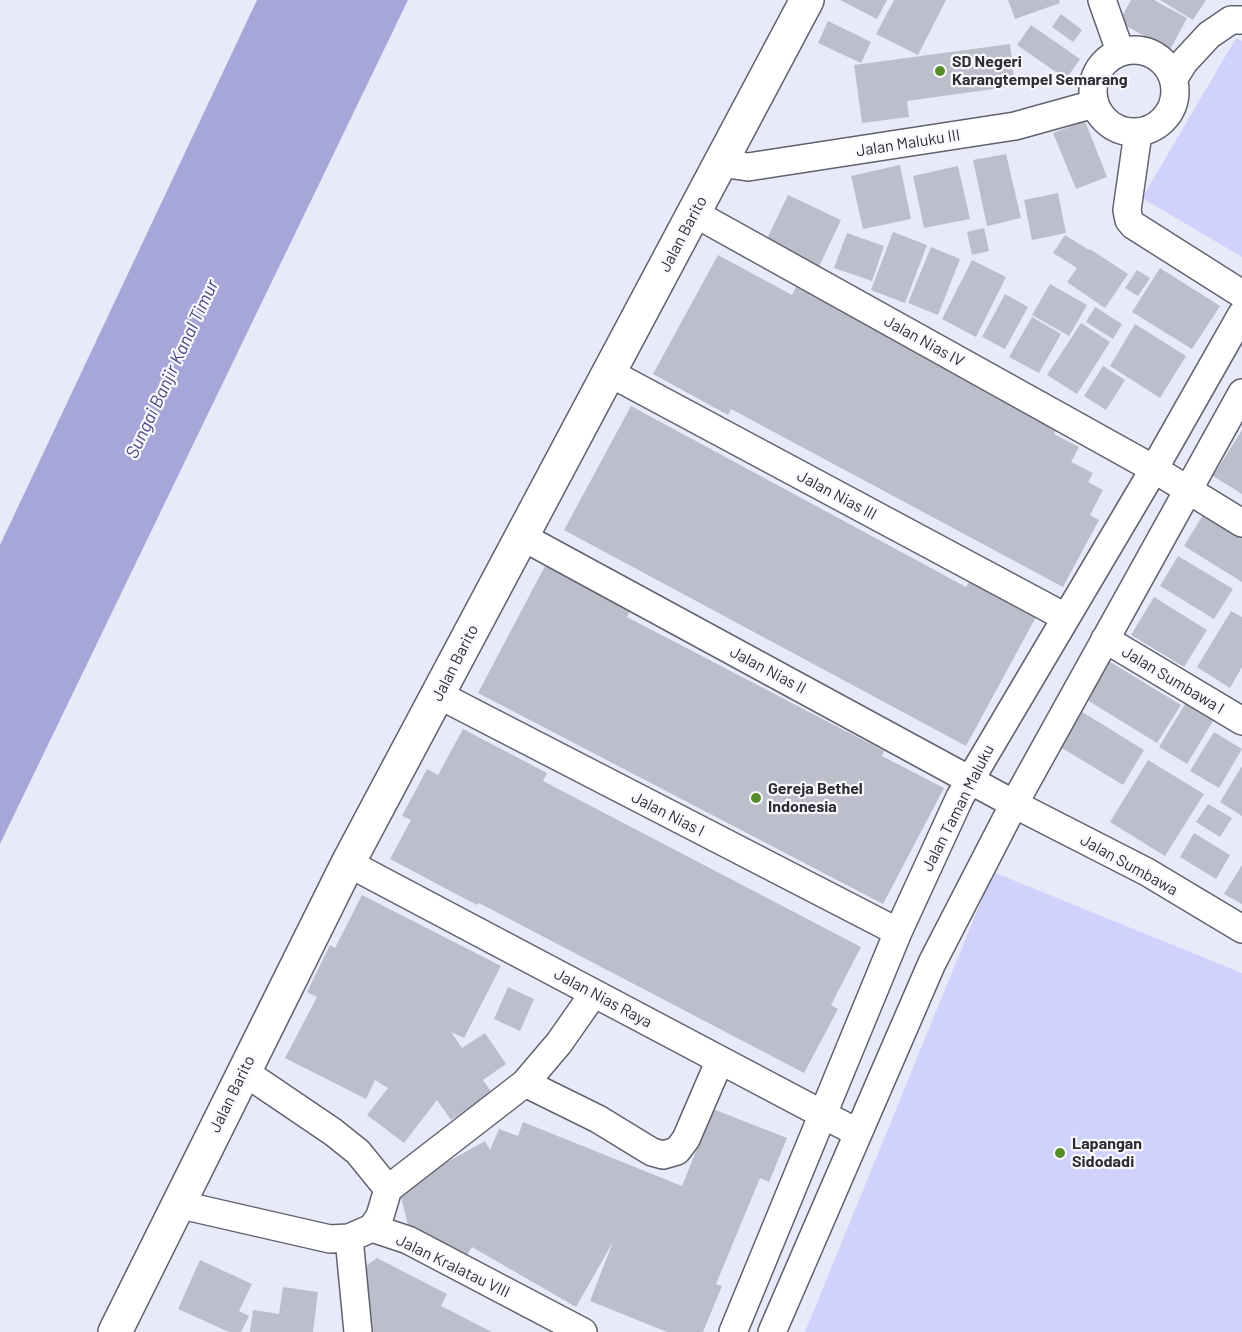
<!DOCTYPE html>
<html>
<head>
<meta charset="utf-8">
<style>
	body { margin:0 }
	canvas { display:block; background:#e9eaf9 }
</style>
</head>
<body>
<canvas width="1242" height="1332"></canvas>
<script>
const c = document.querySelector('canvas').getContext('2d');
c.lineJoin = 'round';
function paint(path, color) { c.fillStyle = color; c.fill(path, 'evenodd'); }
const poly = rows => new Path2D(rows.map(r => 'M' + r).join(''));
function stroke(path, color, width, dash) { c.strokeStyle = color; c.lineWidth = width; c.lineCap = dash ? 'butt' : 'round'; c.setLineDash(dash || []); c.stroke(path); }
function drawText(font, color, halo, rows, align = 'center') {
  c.font = font + ' Barlow,sans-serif'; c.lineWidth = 4.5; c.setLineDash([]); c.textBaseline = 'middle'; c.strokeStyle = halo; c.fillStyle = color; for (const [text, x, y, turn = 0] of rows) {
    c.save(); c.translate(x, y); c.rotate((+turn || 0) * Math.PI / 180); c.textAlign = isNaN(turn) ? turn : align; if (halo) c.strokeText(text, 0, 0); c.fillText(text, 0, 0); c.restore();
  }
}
const green = poly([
	[1236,38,1242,41,1242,257,1142,198],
	[993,872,1242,973,1242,1332,805,1332]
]);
const water = poly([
	[257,0,408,0,0,844,0,545]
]);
const building = poly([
	[840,0,887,0,877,19],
	[894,0,946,0,918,55,876,34],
	[1008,0,1059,0,1060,3,1015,19],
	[1131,0,1154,0,1187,18,1170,50,1119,22],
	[1160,0,1206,0,1193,20],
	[1061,14,1082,30,1073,42,1052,27],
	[828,21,871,42,861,63,818,43],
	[1031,25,1080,59,1066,79,1017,45],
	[1010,44,1015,86,907,101,909,117,862,123,854,65],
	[1085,121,1107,177,1076,189,1053,133],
	[1006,154,1021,218,987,226,973,160],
	[900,165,911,219,863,229,851,176],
	[958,166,970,219,924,228,913,176],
	[1058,193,1066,233,1032,240,1024,200],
	[788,195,841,220,817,271,764,245],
	[984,228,989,251,972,255,967,232],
	[893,232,927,245,905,303,871,290],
	[847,233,884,246,872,281,834,268],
	[1065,235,1089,250,1090,249,1128,274,1105,308,1067,282,1077,268,1053,253],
	[931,247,960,259,938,315,908,303],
	[718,255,792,295,796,287,836,308,1057,427,1054,434,1079,447,1071,462,1093,473,1088,482,1103,490,1090,515,1099,520,1063,587,731,409,728,415,653,374],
	[972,260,1006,277,976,337,942,319],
	[1160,268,1220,306,1192,349,1132,312],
	[1137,270,1150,278,1138,296,1125,288],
	[1050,284,1087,305,1069,336,1032,315],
	[1005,294,1028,307,1005,349,982,337],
	[1095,307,1122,324,1113,339,1086,322],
	[1032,317,1061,334,1039,373,1009,357],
	[1081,323,1110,342,1077,394,1047,375],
	[1135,324,1186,356,1160,398,1110,366],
	[1103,366,1125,380,1106,410,1084,396],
	[631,406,966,587,971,579,1037,615,966,746,564,530],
	[1242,430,1242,494,1213,476],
	[1206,510,1242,532,1242,582,1184,546],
	[1178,556,1233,589,1214,619,1160,586],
	[545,566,630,610,627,617,884,751,882,756,944,788,883,904,478,693],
	[1154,597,1207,630,1184,667,1131,635],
	[1231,611,1242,617,1242,667,1230,688,1197,667],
	[1107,660,1181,705,1157,743,1084,698],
	[1188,699,1216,716,1187,764,1159,747],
	[1079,710,1144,750,1123,785,1057,745],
	[463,729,547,773,543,781,861,947,831,1005,838,1009,804,1073,479,903,477,905,390,859,411,820,402,816,427,769,438,775],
	[1214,732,1242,749,1219,788,1190,771],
	[1148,760,1204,794,1165,856,1110,822],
	[1242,766,1242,816,1220,802],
	[1208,804,1232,818,1220,837,1196,822],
	[1194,833,1230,855,1216,879,1180,857],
	[1242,865,1242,904,1224,894],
	[362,895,501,966,464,1038,451,1032,462,1048,485,1033,506,1064,483,1080,492,1093,451,1120,437,1100,404,1143,367,1115,388,1088,375,1080,366,1099,285,1058,317,997,307,992,330,945,335,948],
	[508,987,534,999,520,1031,494,1019],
	[713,1109,787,1138,769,1182,760,1178,716,1284,722,1286,703,1332,667,1332,590,1301,613,1242,576,1307,472,1247,467,1255,408,1225,399,1189,485,1141,490,1150,499,1129,518,1136,523,1122,682,1186],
	[377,1258,447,1294,441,1306,492,1332,366,1332,357,1272],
	[200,1260,252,1284,239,1311,249,1316,241,1332,229,1332,178,1309],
	[283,1287,318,1292,313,1332,250,1332,253,1310,279,1314]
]);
const street = poly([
	[1102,0,1120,51],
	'1093 91a41 41 0 1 1 82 0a41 41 0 1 1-82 0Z',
	[1174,78,1184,62,1209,35,1231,20,1242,20],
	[1138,133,1127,210,1129,220,1133,225,1242,294],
	[720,163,748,167,1015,126,1094,104],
	[694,213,1154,469,1242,523],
	[610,373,1065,617],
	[521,536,1014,804,1147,872,1242,929],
	[1105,639,1242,721],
	[439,695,898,932],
	[348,863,858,1133],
	[243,1071,333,1132,358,1152,388,1189],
	[525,1083,598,1119,652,1152,663,1155,677,1151,686,1139,720,1060],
	[177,1204,330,1239,349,1238,372,1228,408,1240,583,1332],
	[372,1228,380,1216,388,1189,525,1083,559,1043,594,993],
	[349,1238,358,1332],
	[733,1332,898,932,960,797,1154,469,1242,314],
	[772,1332,932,963,1014,804,1242,393]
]);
const secondary = poly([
	[115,1332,348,863,807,0]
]);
const markers = [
	[940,71,6,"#578d28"],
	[756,798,6,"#578d28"],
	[1060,1153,6,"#578d28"]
];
const poiNames = [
	["SD Negeri",952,62],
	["Karangtempel Semarang",952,80],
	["Gereja Bethel",768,789],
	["Indonesia",768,807],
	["Lapangan",1072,1144],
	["Sidodadi",1072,1162]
];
const streetNames = [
	["Jalan Maluku III",908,143,-9],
	["Jalan Barito",683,234,-62],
	["Jalan Nias IV",924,341,29],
	["Jalan Nias III",837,495,28],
	["Jalan Barito",455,663,-63],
	["Jalan Nias II",768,670,28],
	["Jalan Sumbawa I",1173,680,31],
	["Jalan Taman Maluku",958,808,-63],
	["Jalan Nias I",668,814,27],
	["Jalan Sumbawa",1129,865,29],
	["Jalan Nias Raya",603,998,28],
	["Jalan Barito",232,1094,-64],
	["Jalan Kralatau VIII",453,1266,26]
];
const waterNames = [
	["Sungai Banjir Kanal Timur",172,369,-65]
];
paint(green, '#d1d2fc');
paint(water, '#a6a6d8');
paint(building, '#bdbecc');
stroke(street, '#61626f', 30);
stroke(secondary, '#61626f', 36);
stroke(street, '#fff', 27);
stroke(secondary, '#fff', 33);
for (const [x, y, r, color] of markers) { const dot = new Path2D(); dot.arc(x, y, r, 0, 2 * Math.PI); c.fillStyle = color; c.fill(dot); stroke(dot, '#f8f8fe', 2); }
drawText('bold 16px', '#2d2d33', '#f8f8fe', poiNames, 'left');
drawText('16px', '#2d2d33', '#f8f8fe', streetNames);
drawText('italic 18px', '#4a4684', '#f8f8fe', waterNames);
</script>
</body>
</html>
